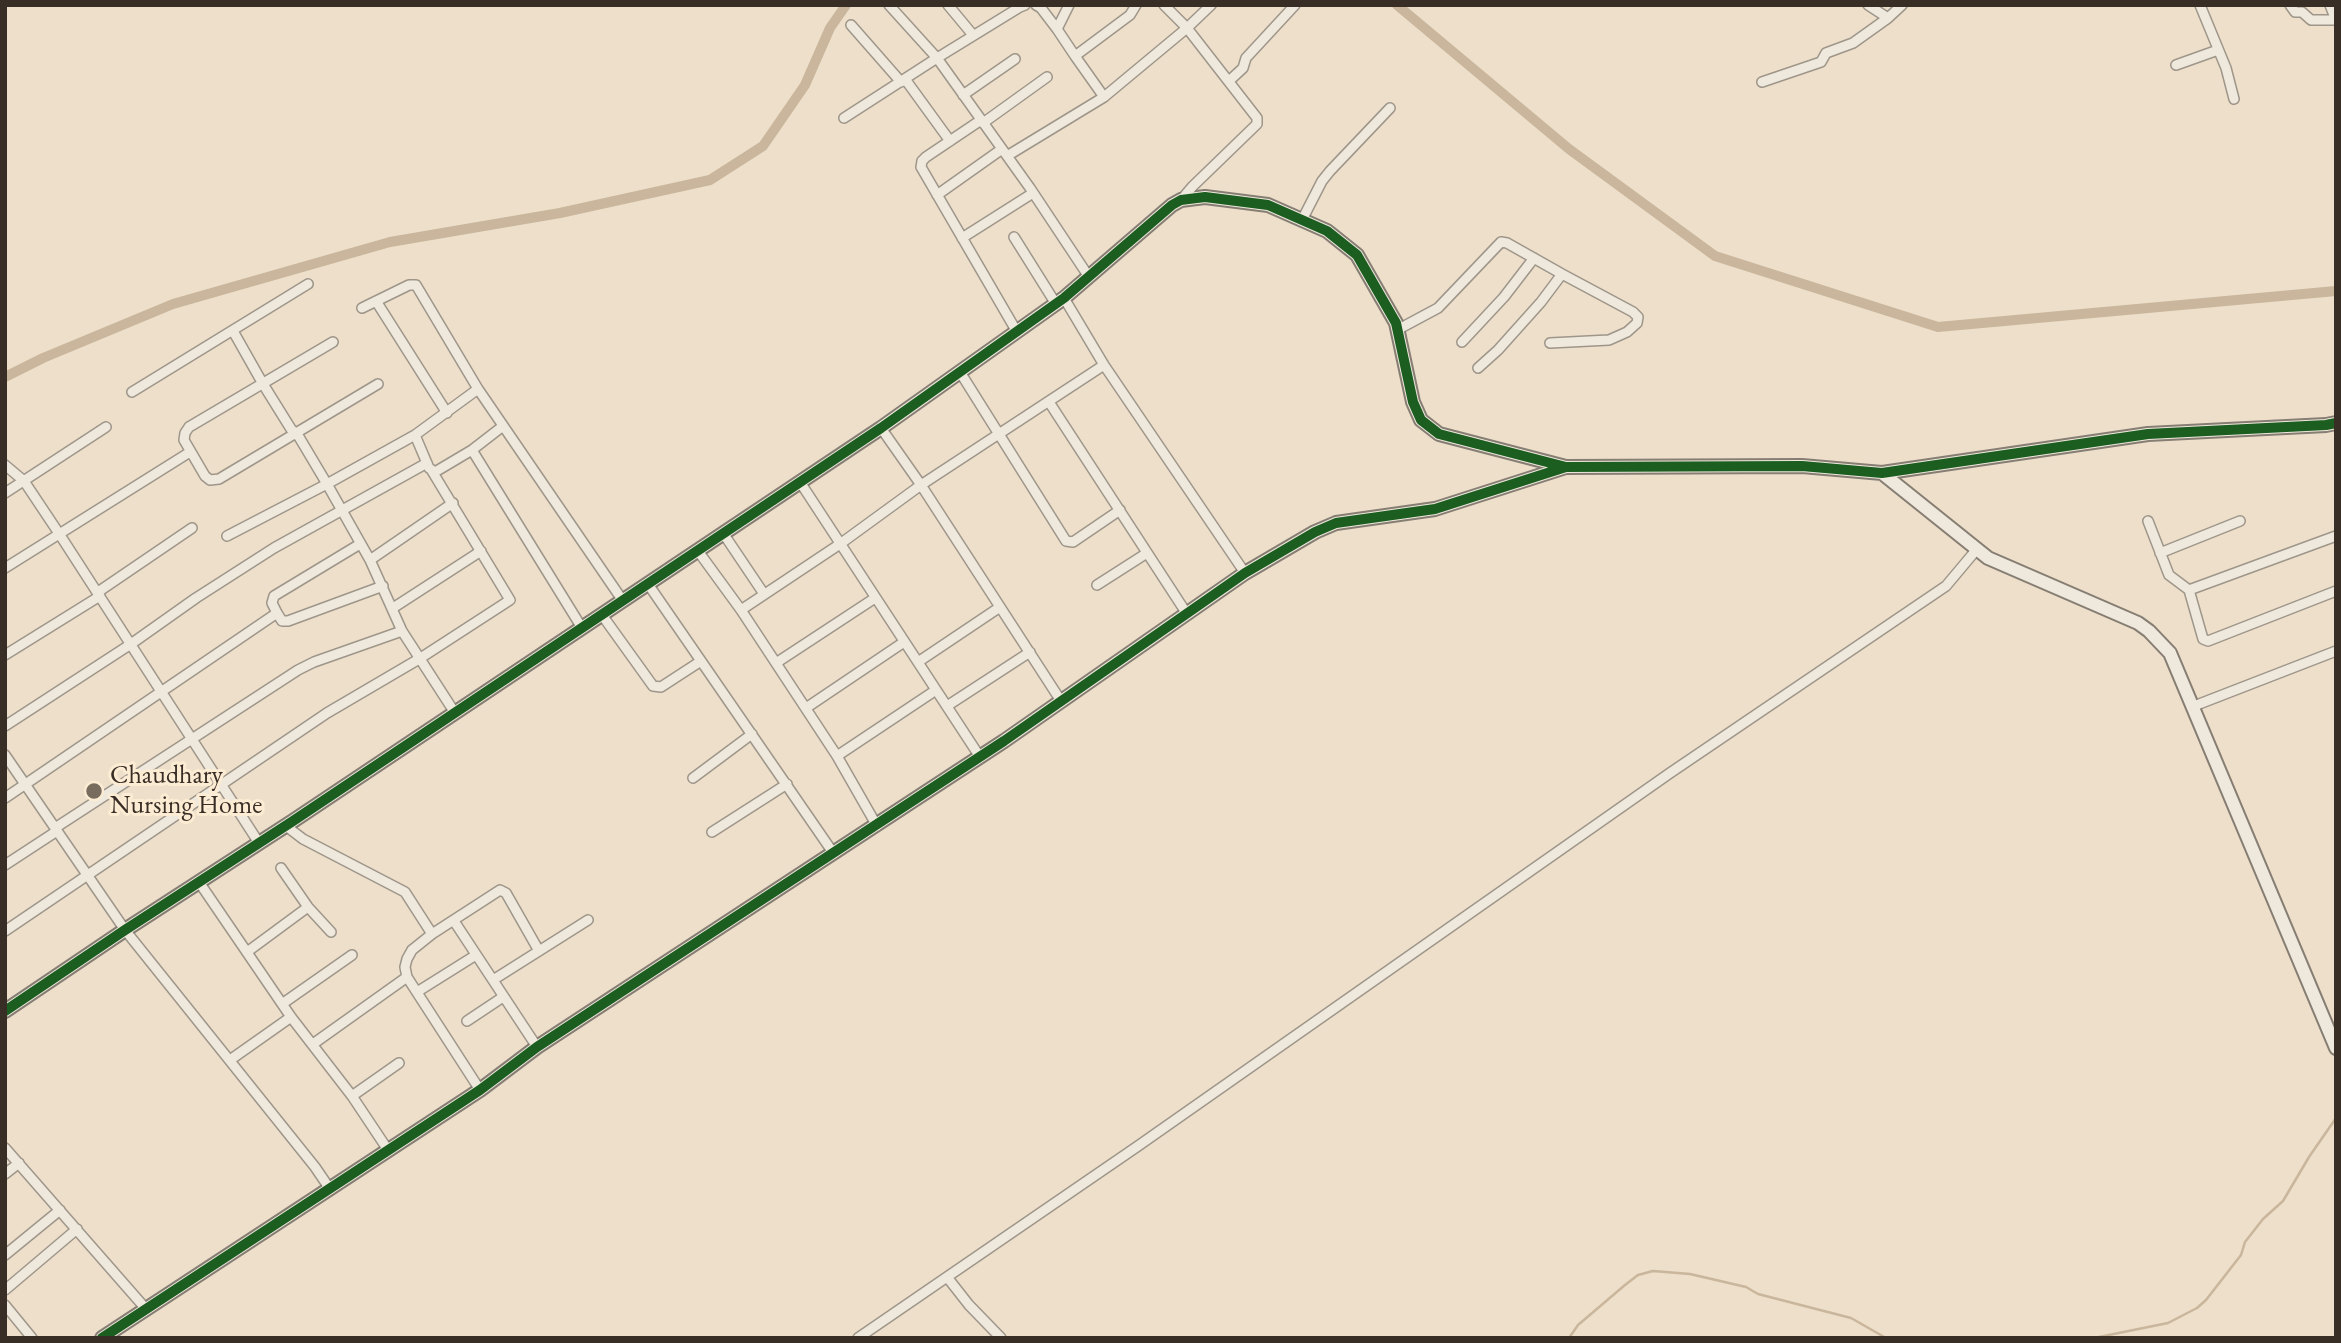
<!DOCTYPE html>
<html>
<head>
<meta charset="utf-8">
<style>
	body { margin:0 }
	#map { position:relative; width:2341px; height:1343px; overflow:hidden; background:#eddfca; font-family:"EB Garamond",serif }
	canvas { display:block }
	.frame { position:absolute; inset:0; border:7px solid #392e26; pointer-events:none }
</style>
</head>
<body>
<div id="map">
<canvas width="2341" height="1343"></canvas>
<div class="frame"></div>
</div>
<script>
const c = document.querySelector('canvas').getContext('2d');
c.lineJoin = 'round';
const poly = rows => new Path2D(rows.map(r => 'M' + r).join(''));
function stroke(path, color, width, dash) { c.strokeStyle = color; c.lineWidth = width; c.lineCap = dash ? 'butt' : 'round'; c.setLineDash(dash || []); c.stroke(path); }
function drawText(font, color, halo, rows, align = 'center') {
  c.font = font + ' "EB Garamond",serif'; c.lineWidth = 6; c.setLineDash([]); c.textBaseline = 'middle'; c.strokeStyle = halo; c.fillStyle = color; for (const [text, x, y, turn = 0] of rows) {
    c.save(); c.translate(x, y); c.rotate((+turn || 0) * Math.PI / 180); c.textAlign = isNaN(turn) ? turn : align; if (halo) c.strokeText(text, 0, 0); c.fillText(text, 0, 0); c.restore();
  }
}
const stream = poly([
	[1569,1338,1578,1325,1625,1285,1638,1275,1653,1271,1690,1274,1746,1287,1758,1294,1851,1318,1886,1338],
	[2094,1338,2168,1323,2197,1308,2206,1300,2241,1255,2245,1242,2263,1219,2283,1201,2309,1157,2336,1118]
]);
const canal = poly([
	[1397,5,1569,149,1715,256,1938,327,2336,291],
	[5,377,43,358,173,304,390,242,560,213,710,180,763,146,805,85,830,28,846,5]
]);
const street = poly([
	[948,5,973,35],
	[1025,5,1020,7,937,58,1030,188,1089,277],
	[1036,5,1041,8,1057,29],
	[1069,5,1057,29,1075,56],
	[1136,5,1130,15,1075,56,1104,97,1187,28,1164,5],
	[1868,5,1888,18],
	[2200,5,2226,68,2234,99],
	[2290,5,2295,12,2302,12,2311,20,2336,20,2330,5],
	[851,25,901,82],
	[2176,65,2218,50],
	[905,79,950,141],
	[1229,81,1243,68,1246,58,1295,5],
	[1762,82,1821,62,1826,53,1853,43,1888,18,1902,5],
	[963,95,1015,59],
	[844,118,937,58,889,5],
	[981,120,926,157,922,161,921,167,1017,332],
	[983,123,1047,77],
	[1007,156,1104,97],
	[937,195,1002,149],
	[1181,200,1193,186,1257,124,1257,118,1187,28,1211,5],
	[1302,220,1322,181,1330,171,1390,108],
	[1014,237,1056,304],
	[962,238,1033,193],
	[1064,298,1104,365,1245,573],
	[376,301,447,413],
	[362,308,409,285,416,285,478,389,623,601],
	[1397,330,1438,308,1501,242,1507,243,1562,274,1541,302,1498,350,1478,368],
	[333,342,189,427,185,433,184,440,205,476,210,480,219,479,378,384],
	[1462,342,1504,297,1534,258],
	[1550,343,1609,340,1627,332,1637,323,1638,317,1633,312,1562,274],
	[960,372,1066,541,1073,542,1120,510],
	[132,392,308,284],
	[1049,402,1187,614],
	[881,428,921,485,1061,701],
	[415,435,429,468,435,472,472,450,503,426],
	[472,450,582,628],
	[5,465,24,481,60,535,259,843],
	[800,482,980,757],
	[5,493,106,427],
	[2148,521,2169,575,2189,590,2203,639,2208,641,2336,591],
	[723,533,764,594],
	[227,536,327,484,299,437,291,429,263,384,233,331],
	[360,544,274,596,272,603,277,613,282,621,288,621,383,586],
	[698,551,741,610,837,756,877,826],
	[2160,553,2240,521],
	[370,560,453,503],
	[5,568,190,452],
	[648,584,834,854],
	[1097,585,1147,553],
	[2189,590,2336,536],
	[98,592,192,528],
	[393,608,481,551],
	[741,610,840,544,921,485,1104,365],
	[602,615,653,686,661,687,701,661],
	[5,655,100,596],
	[918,662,1000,607],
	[776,663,875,598],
	[947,706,1030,652],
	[2194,706,2336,651],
	[806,708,904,642],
	[455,713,402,631,370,560,327,484,415,435,478,389],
	[5,726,131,644,196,598,274,548,427,463],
	[5,755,125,930,315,1167,330,1189],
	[837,756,936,690],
	[693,778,752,734],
	[5,798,277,613],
	[286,826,303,839,405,892,432,934],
	[55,828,298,670,314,662,402,631],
	[712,832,787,784],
	[5,865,57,831],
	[281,868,308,907,331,932],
	[199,882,291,1017,352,1096,388,1150],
	[454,921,537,1047],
	[5,931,327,713,419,659,510,600,432,471],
	[247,952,308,907],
	[493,980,588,920],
	[417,992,476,955],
	[282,1004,352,955],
	[467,1021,503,997],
	[313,1044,407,977],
	[230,1060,291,1017],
	[480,1090,407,977,405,967,407,959,412,950,432,934,500,890,506,893,539,951],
	[352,1096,399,1063],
	[5,1148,146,1309],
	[5,1174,19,1163],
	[5,1255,60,1210],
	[947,1277,969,1305,1001,1338],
	[5,1290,77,1229],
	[5,1305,32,1338],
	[858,1338,1138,1146,1670,773,1946,586,1977,549]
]);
const secondary = poly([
	[1882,473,1988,558,2138,623,2149,631,2170,653,2336,1048],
	[5,1011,125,930,293,821,881,428,1064,298,1172,205,1181,200,1205,197,1268,205,1327,231,1357,255,1396,323,1413,402,1421,420,1439,434,1566,467],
	[102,1338,480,1090,537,1047,1004,741,1245,573,1315,532,1336,523,1435,509,1566,467,1802,466,1882,473,2148,434,2326,425,2336,423]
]);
const cycleway = poly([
	[5,1011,125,930,293,821,881,428,1064,298,1172,205,1181,200,1205,197,1268,205,1327,231,1357,255,1396,323,1413,402,1421,420,1439,434,1566,467],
	[102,1338,480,1090,537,1047,1004,741,1245,573,1315,532,1336,523,1435,509,1566,467,1802,466,1882,473,2148,434,2326,425,2336,423]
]);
const markers = [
	[94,791,9,"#786c5f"]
];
const poiNames = [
	["Chaudhary",110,776],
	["Nursing Home",110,806]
];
stroke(stream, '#c9b69c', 2.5);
stroke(canal, '#c9b69c', 10);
stroke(street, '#9f968a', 12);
stroke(secondary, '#877e73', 16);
stroke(street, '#efe8dd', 9);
stroke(secondary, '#efe8dd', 12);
stroke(cycleway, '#1b5e20', 10);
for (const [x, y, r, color] of markers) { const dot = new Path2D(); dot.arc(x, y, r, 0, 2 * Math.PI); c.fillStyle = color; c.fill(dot); stroke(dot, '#fcecd3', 2.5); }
drawText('26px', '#392e26', '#fcecd3', poiNames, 'left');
</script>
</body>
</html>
